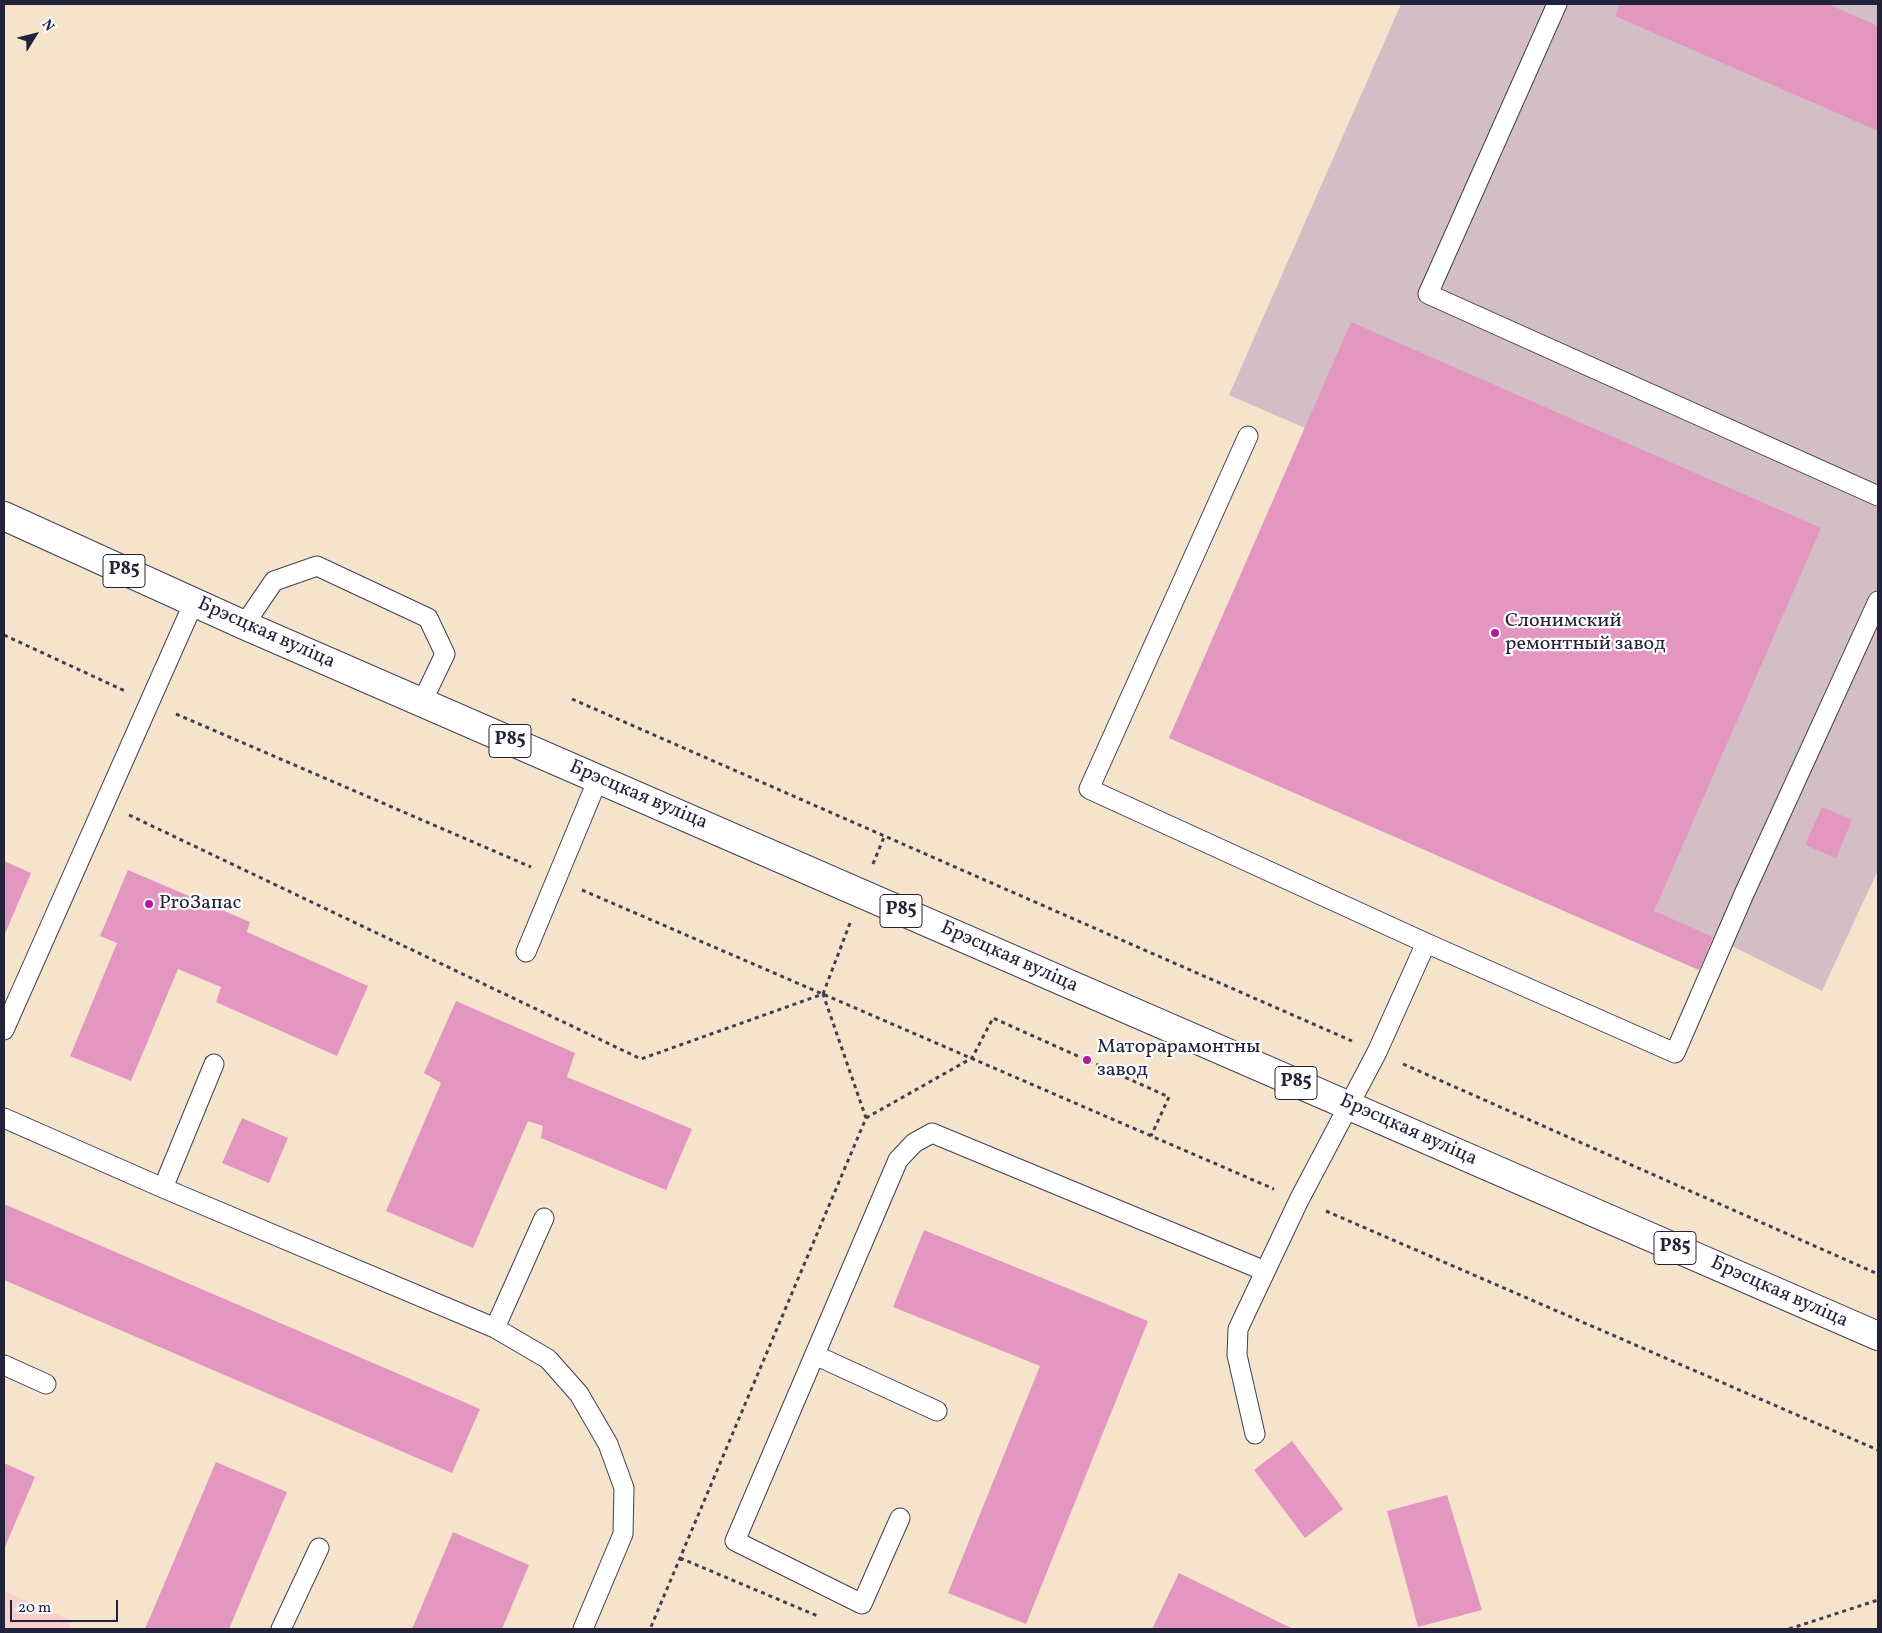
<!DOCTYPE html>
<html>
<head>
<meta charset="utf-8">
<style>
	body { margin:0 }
	#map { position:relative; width:1882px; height:1633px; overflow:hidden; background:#f5e3cb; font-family:Vollkorn,serif }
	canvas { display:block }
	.frame { position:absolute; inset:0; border:5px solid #22223b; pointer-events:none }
	.north { position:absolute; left:10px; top:10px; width:50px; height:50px; -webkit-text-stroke:4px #fff; paint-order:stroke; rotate:54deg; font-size:14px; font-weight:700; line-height:20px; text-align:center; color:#22223b }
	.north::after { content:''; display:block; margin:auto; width:18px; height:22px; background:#22223b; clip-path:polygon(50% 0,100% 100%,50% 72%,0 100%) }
	.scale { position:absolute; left:10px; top:1600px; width:108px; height:22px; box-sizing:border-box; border:2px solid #22223b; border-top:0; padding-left:6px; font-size:15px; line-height:18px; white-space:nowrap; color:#22223b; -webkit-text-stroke:4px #fff; paint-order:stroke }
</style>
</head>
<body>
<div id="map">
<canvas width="1882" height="1633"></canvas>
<div class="frame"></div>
<div class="north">N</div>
<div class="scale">20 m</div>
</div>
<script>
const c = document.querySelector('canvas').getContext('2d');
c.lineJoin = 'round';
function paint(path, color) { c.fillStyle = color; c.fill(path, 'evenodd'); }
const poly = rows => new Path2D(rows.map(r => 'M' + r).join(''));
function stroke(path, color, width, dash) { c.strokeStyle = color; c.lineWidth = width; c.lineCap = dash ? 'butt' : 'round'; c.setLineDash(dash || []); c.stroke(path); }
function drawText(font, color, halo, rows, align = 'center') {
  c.font = font + ' Vollkorn,serif'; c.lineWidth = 4.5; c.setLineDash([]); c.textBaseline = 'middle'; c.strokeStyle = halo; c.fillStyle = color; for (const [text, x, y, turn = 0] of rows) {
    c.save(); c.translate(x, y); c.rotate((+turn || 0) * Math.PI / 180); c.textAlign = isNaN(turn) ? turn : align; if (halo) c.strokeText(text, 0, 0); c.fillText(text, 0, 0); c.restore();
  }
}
const built = poly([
	[4,1591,72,1621,69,1629,4,1629]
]);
const industrial = poly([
	[1401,4,1878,4,1878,870,1822,991,1714,937,1699,970,1169,738,1305,428,1229,395]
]);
const building = poly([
	[1620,4,1828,4,1878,26,1878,131,1615,16],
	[1351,322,1821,528,1654,911,1713,937,1699,970,1169,738],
	[1822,807,1852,820,1836,858,1805,845],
	[4,861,31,873,4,936],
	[128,870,250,922,247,932,368,986,337,1056,216,1002,221,987,178,969,131,1081,70,1056,117,943,100,936],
	[456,1001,575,1053,567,1077,692,1129,666,1190,541,1138,543,1126,528,1121,473,1248,386,1211,441,1083,424,1073],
	[242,1118,288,1138,269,1183,222,1163],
	[4,1204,480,1409,452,1473,4,1280],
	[924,1230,1148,1321,1026,1624,948,1593,1040,1366,893,1307],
	[1292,1441,1343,1509,1305,1538,1254,1470],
	[216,1462,287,1492,229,1629,145,1629],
	[4,1463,35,1477,4,1549],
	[1447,1495,1482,1610,1418,1627,1387,1511],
	[453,1532,529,1565,502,1629,412,1629],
	[1179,1573,1293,1629,1152,1629]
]);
const path = poly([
	[4,635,125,691],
	[572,699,1352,1041],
	[176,714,531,867],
	[129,815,641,1059,823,994,866,1118,650,1629],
	[873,864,884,837],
	[582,890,1274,1189],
	[823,994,850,923],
	[1403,1064,1878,1274],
	[866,1118,972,1058,993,1018,1169,1097,1151,1136],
	[1326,1211,1878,1450],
	[680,1558,820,1617],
	[1789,1629,1878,1600]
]);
const service = poly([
	[1557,4,1428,294,1878,496],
	[1248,436,1089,789,1426,943],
	[244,625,274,581,317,566,428,618,445,654,422,702],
	[526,952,598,779],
	[4,1030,194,602],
	[4,1118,163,1188,495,1328,548,1359,579,1394,608,1444,624,1488,623,1534,583,1629],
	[163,1188,214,1064],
	[495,1328,544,1218],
	[815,1355,937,1411],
	[4,1365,46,1384],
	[1255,1434,1237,1355,1238,1329,1299,1200,1377,1052,1426,943,1675,1053,1744,894,1878,601],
	[900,1518,862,1604,735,1541,898,1160,914,1143,932,1133,1265,1271],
	[281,1629,319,1548]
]);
const primary = poly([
	[4,516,244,625,1878,1336]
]);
const markers = [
	[1495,633,5,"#b5179e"],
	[149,904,5,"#b5179e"],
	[1087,1060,5,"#b5179e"]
];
const shields = [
	[124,571,42],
	[510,741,42],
	[901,911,42],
	[1296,1083,42],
	[1675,1248,42]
];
const shieldNames = [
	["Р85",124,571],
	["Р85",510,741],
	["Р85",901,911],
	["Р85",1296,1083],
	["Р85",1675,1248]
];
const poiNames = [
	["Слонимский",1505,622],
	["ремонтный завод",1505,645],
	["ProЗапас",159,904],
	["Маторарамонтны",1097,1048],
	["завод",1097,1071]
];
const streetNames = [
	["Брэсцкая вуліца",266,634,24],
	["Брэсцкая вуліца",638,796,23],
	["Брэсцкая вуліца",1009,958,24],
	["Брэсцкая вуліца",1408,1131,24],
	["Брэсцкая вуліца",1779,1293,24]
];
paint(built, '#f7d0ce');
paint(industrial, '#d2bec4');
paint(building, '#e397c0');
stroke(service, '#423f51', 21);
stroke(primary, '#423f51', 30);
stroke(path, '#423f51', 3, [4, 4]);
stroke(service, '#fff', 19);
stroke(primary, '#fff', 28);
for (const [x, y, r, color] of markers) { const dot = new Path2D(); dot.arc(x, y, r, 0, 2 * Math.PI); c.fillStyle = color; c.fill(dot); stroke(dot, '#fff', 2); }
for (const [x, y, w] of shields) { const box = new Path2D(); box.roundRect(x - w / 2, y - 16.5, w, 33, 4); c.fillStyle = '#fff'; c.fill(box); stroke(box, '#22223b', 1); }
drawText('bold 19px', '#22223b', null, shieldNames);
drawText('20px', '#22223b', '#fff', poiNames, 'left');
drawText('20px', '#22223b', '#fff', streetNames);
</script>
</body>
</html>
